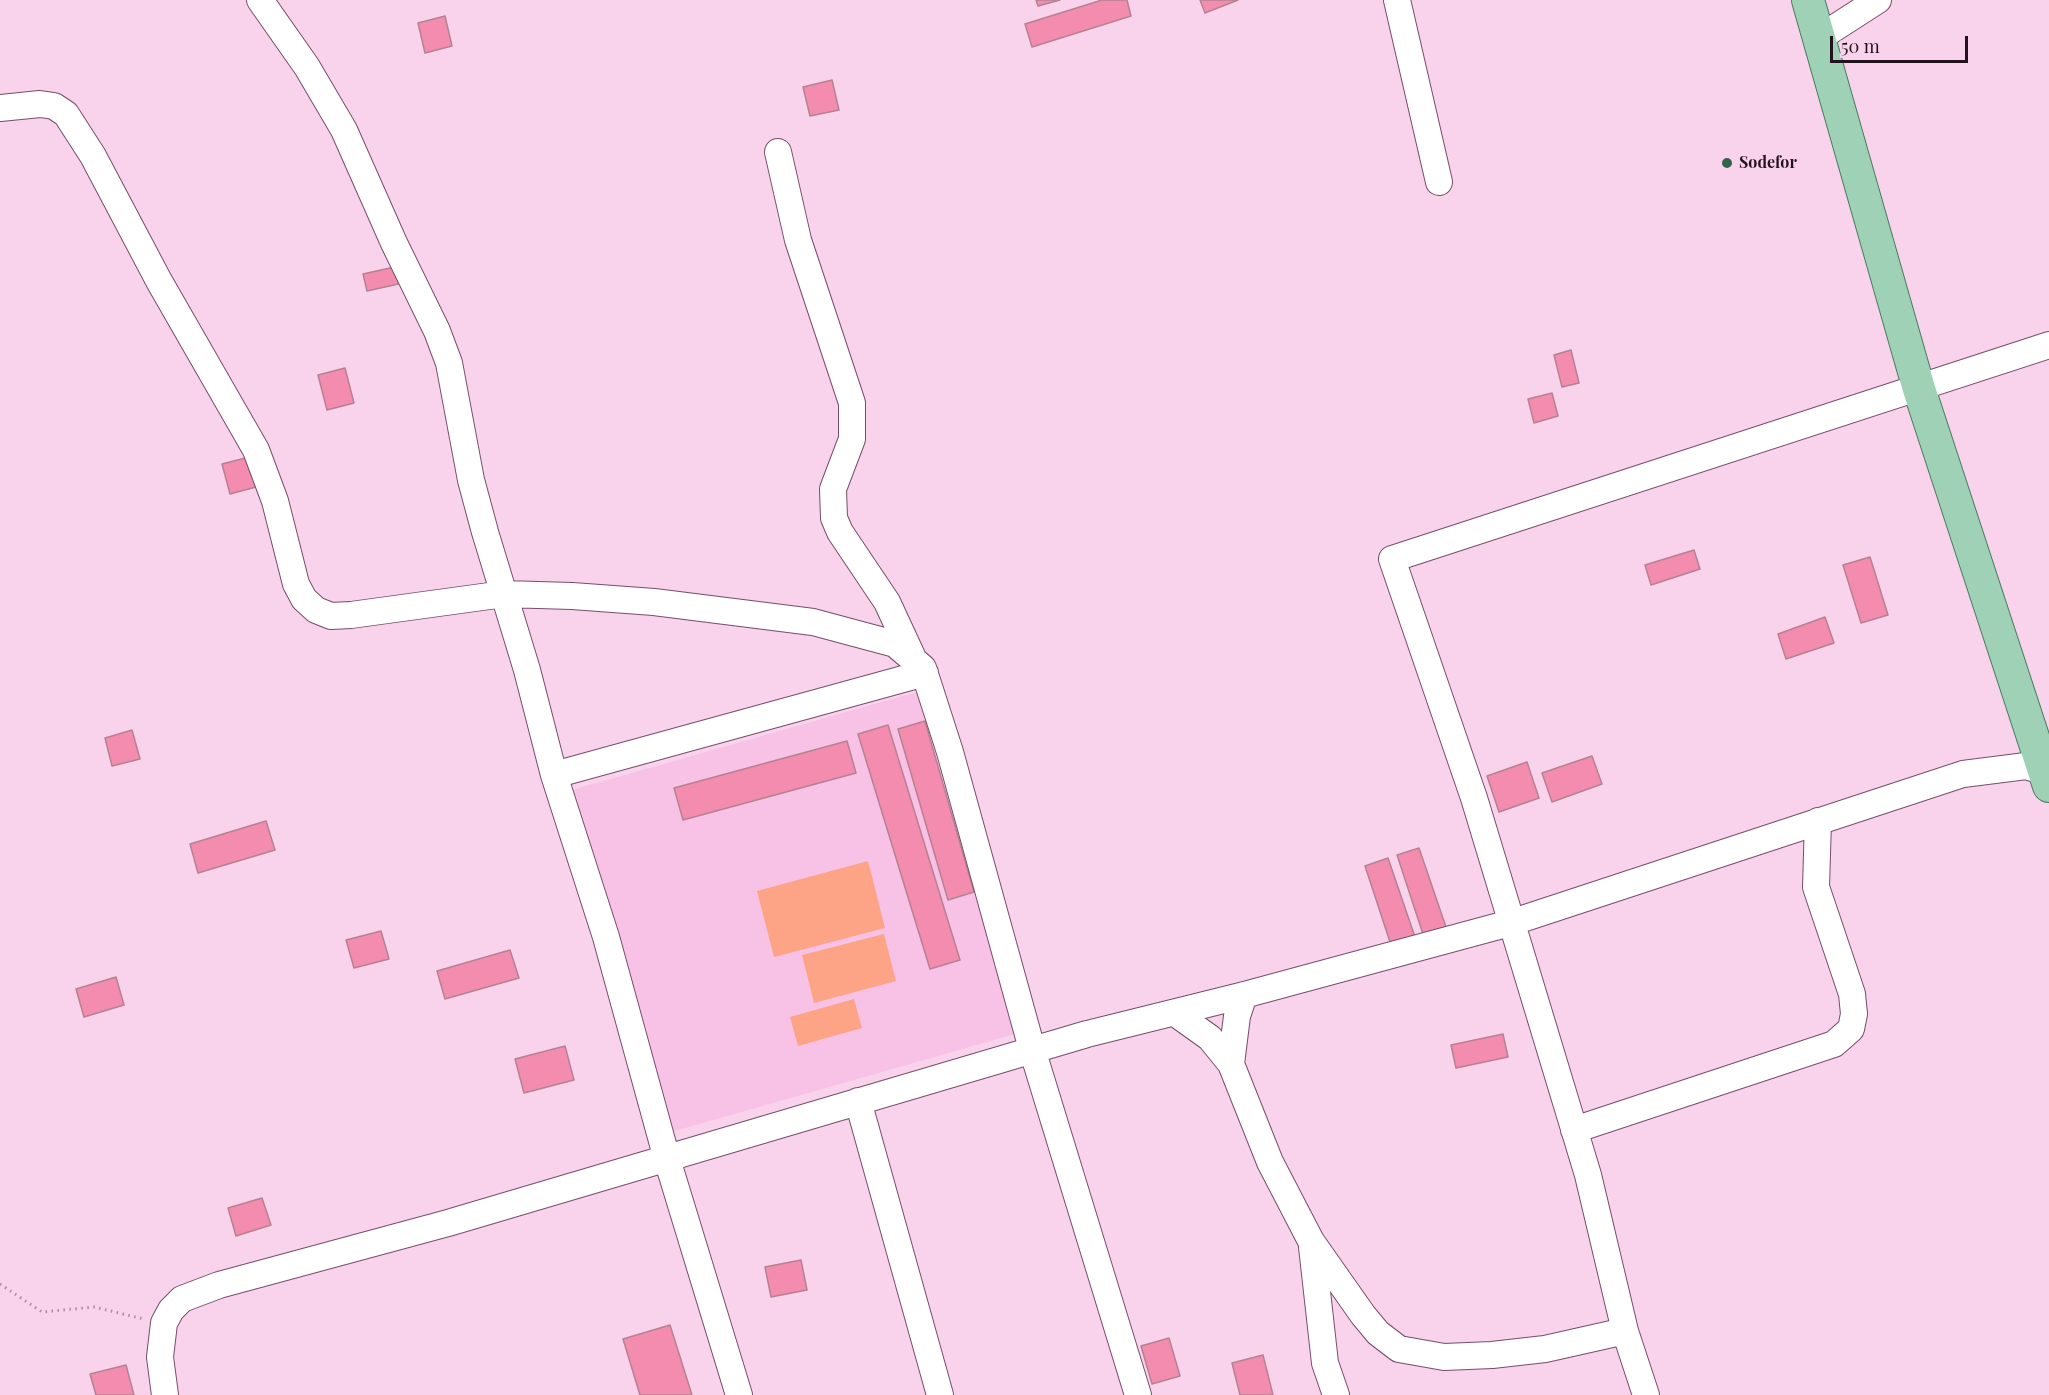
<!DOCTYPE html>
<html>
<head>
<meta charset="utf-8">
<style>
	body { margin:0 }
	#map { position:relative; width:2049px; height:1395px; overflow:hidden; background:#f9d2ec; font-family:"Playfair Display",serif }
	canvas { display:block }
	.scale { position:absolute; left:1830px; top:36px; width:138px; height:27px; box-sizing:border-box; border:3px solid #23131e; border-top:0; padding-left:8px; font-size:18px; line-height:21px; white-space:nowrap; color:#23131e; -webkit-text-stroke:4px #f9d2ec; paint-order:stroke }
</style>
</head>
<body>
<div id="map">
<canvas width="2049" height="1395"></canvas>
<div class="scale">50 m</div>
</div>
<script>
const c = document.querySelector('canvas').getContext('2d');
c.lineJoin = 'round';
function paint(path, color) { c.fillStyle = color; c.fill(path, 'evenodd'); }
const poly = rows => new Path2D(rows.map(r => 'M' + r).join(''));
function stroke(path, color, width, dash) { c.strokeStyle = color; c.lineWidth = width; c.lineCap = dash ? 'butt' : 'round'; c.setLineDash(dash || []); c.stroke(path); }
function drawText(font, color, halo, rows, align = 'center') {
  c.font = font + ' "Playfair Display",serif'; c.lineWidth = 4.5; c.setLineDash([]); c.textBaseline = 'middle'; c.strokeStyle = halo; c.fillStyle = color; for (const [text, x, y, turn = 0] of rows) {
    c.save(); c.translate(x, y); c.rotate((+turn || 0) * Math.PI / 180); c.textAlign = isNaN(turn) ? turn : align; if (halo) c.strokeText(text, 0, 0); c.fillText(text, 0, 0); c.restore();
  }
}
const built = poly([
	[917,692,1015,1034,671,1132,572,790]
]);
const green = poly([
	[868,861,885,928,774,957,757,891],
	[884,934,896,981,814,1003,802,955],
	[854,999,862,1028,798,1046,790,1017]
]);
const building = poly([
	[1036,0,1060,0,1038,6,1036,0],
	[1102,0,1127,0,1131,16,1032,47,1025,24,1102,0],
	[1200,0,1238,0,1205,13,1200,0],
	[445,16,452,46,425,53,418,23,445,16],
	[832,80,839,110,810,116,803,87,832,80],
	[399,266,403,283,367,291,363,274,399,266],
	[1571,350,1579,383,1562,387,1554,355,1571,350],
	[345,368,354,403,327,410,318,375,345,368],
	[1552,393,1558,416,1534,423,1528,399,1552,393],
	[249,457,256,487,230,494,222,464,249,457],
	[1694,550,1700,569,1651,585,1645,565,1694,550],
	[1870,557,1888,615,1861,623,1843,565,1870,557],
	[1825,617,1834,643,1786,659,1778,634,1825,617],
	[925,721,974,892,948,900,898,729,925,721],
	[888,725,960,960,930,969,858,734,888,725],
	[132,730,140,759,112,766,105,738,132,730],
	[847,741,856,773,683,820,674,788,847,741],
	[1592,756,1602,784,1552,802,1542,773,1592,756],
	[1527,762,1539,798,1499,812,1487,776,1527,762],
	[266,821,275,850,198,873,190,844,266,821],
	[1419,848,1446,927,1423,934,1397,855,1419,848],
	[1388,858,1415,937,1391,945,1365,866,1388,858],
	[381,931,389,959,354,968,346,940,381,931],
	[510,950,519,978,445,999,437,971,510,950],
	[116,977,124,1005,84,1017,76,989,116,977],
	[1503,1034,1508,1057,1456,1068,1451,1045,1503,1034],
	[565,1046,574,1080,524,1093,515,1059,565,1046],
	[262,1198,271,1225,236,1236,228,1208,262,1198],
	[801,1260,807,1290,771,1297,765,1267,801,1260],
	[670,1325,692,1395,640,1395,623,1339,670,1325],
	[1169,1338,1180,1376,1152,1384,1141,1346,1169,1338],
	[1263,1355,1273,1395,1240,1395,1232,1363,1263,1355],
	[126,1365,134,1395,96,1395,90,1374,126,1365]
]);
const path = poly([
	[0,1284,42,1312,94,1307,144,1319]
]);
const minor = poly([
	[260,0,307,67,344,130,394,243,437,331,449,363,471,480,485,532,527,670,554,775,606,937,667,1159,739,1395],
	[1397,0,1439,182],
	[1819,38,1878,0],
	[0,108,40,104,54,106,66,114,93,156,159,281,256,450,275,501,296,584,304,599,316,610,331,616,351,615,504,594,572,596,654,602,813,622,895,644,923,668,950,752,1032,1049,1138,1395],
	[778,152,798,240,852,403,852,439,833,489,834,518,840,532,887,602,912,656],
	[554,775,925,673],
	[1175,1013,1210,1038,1231,1064,1270,1162,1311,1241,1363,1315,1378,1333,1399,1349,1444,1357,1492,1355,1545,1349,1625,1331],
	[1231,1064,1237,1016,1244,995],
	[858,1101,940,1395],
	[1574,1130,1834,1044,1851,1029,1854,1014,1852,994,1816,887,1818,821],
	[1312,1247,1325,1363,1336,1395],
	[165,1395,160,1357,164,1323,171,1310,182,1299,219,1285,448,1223,1087,1034,1244,995,1510,923,1963,774,2026,766,2049,773],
	[1646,1395,1625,1331,1588,1175,1474,798,1392,559,2049,345]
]);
const major = poly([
	[1808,0,1919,389,2049,786]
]);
const markers = [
	[1727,163,6,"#316449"]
];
const poiNames = [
	["Sodefor",1739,163]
];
paint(built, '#f8c1e6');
paint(green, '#fda487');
paint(building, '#f38caf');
stroke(building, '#b68192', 1.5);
stroke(minor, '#774e6a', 28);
stroke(major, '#497b62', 34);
stroke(path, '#aa8ca0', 3, [1.5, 4.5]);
stroke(minor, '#fff', 26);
stroke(major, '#9ed1b6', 32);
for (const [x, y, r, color] of markers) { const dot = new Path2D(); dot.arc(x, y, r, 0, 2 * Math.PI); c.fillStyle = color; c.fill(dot); stroke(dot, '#f9d2ec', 2); }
drawText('bold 16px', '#23131e', '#f9d2ec', poiNames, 'left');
</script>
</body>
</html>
